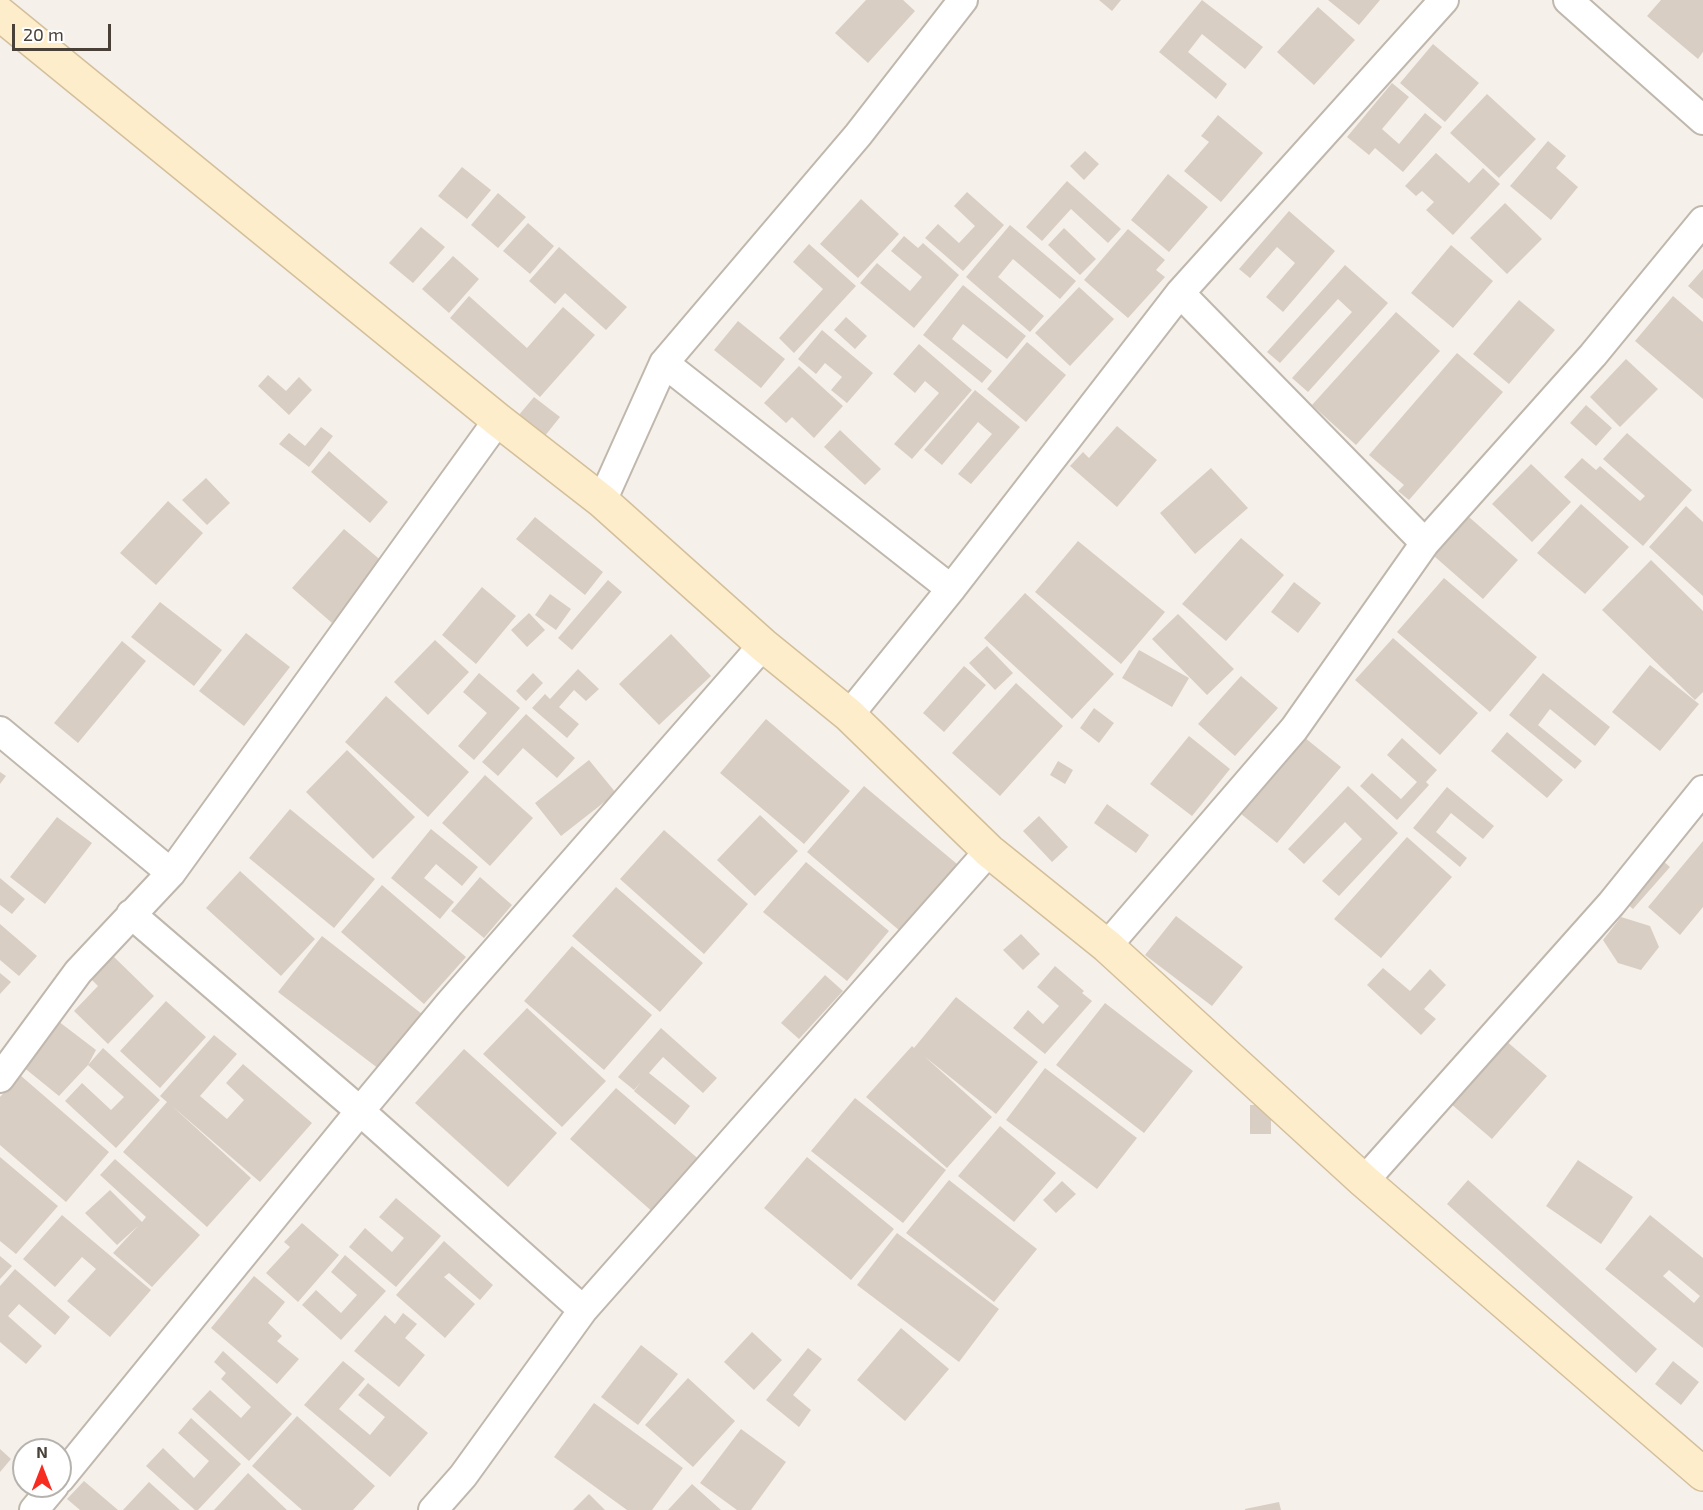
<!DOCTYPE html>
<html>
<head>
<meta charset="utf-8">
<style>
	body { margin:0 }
	#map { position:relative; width:1703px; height:1510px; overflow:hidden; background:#f5f0ea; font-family:"Exo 2",sans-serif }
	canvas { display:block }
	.north { position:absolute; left:12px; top:1438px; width:60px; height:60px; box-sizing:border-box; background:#fff; border:2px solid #b6b3af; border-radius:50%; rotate:0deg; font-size:16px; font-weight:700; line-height:24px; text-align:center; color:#494138 }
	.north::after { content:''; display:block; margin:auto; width:21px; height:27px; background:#f62c20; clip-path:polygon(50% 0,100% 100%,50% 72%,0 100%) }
	.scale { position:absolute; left:12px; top:24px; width:99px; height:27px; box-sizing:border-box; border:3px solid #494138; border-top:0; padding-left:8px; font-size:18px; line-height:21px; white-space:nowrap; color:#494138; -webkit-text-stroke:4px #fff; paint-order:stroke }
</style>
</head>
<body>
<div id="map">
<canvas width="1703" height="1510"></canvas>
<div class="north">N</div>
<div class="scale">20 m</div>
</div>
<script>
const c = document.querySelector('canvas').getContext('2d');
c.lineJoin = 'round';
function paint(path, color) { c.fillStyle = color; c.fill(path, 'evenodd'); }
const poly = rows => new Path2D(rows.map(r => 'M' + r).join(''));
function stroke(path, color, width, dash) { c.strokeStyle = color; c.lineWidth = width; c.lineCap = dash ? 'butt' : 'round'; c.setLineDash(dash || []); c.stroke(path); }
const building = poly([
	[866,0,903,0,915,11,868,63,835,33],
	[1099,0,1121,0,1112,11],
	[1202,0,1263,47,1245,69,1202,34,1188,52,1227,84,1216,99,1159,52],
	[1328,0,1380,0,1359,25],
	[1661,0,1703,0,1703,52,1698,59,1647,16],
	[1318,7,1355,40,1314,85,1277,52],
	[1433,44,1479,83,1445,122,1400,83],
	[1392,83,1409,97,1382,129,1399,144,1425,113,1442,127,1403,172,1375,148,1369,155,1347,137],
	[1487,94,1536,139,1499,178,1450,133],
	[1218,115,1263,153,1221,202,1184,171,1209,142,1201,136],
	[1548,141,1566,156,1556,168,1578,187,1551,220,1510,186],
	[1085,151,1099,164,1084,180,1070,166],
	[1436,153,1469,183,1483,168,1500,184,1453,235,1426,210,1434,202,1422,191,1416,196,1405,186],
	[462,167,491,190,467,219,438,196],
	[1168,174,1208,207,1169,252,1131,220],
	[1067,181,1121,229,1108,243,1071,209,1042,241,1026,227],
	[967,192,1004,225,963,271,925,238,938,224,959,243,975,226,954,206],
	[498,193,526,217,498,248,471,225],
	[861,199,899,234,858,278,820,244],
	[1505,203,1542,239,1507,274,1470,238],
	[1289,211,1335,251,1283,312,1266,297,1295,263,1277,247,1250,278,1239,269],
	[528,223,554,246,530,274,503,251],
	[1010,225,1076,281,1060,299,1013,259,998,277,1044,316,1030,332,966,277],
	[421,227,445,247,413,283,389,263],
	[1064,228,1096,259,1080,275,1048,245],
	[1128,229,1165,260,1156,270,1165,277,1128,318,1084,280],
	[904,236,918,248,923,243,959,275,914,328,860,283,877,263,910,291,922,277,891,251],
	[809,244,856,286,794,353,779,338,823,289,793,262],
	[1451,245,1493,281,1453,328,1411,293],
	[559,247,627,307,606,330,565,293,555,304,529,281],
	[453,256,479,279,449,313,422,289],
	[1345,265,1388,303,1308,392,1292,378,1352,312,1338,299,1280,363,1267,352],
	[1703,269,1703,299,1688,286],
	[963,285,1026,336,1007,359,963,324,952,339,992,371,982,383,923,335],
	[1079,287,1114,319,1070,366,1035,333],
	[469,296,527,348,563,307,595,335,540,397,450,318],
	[1673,296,1703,322,1703,399,1635,341],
	[1519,300,1555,330,1509,384,1473,354],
	[1396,312,1440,351,1356,445,1312,405],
	[846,317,867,336,855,349,834,330],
	[738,321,785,359,761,388,714,350],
	[822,330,873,373,847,403,831,390,842,377,825,363,816,374,798,359],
	[1027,342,1066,375,1026,422,987,389],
	[919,344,972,390,912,459,894,444,939,393,925,381,915,393,893,374],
	[1457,353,1503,392,1409,500,1398,491,1404,485,1369,455],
	[1626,359,1658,389,1620,427,1590,397],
	[799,366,843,406,814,438,792,417,786,423,764,403],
	[268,375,286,391,299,377,312,390,289,415,258,386],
	[975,390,1020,427,971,484,958,474,992,434,978,422,942,465,924,450],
	[534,397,560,417,544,437,518,416],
	[1586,405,1612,428,1596,446,1570,423],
	[1117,426,1157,460,1117,507,1070,466,1083,452,1089,458],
	[321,427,333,436,309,467,279,444,289,433,305,446],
	[840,430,881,469,865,485,824,447],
	[1627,433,1692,490,1643,546,1564,477,1582,458,1596,470,1600,466,1640,501,1645,496,1603,459],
	[329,451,388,502,370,523,311,472],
	[1531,464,1571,502,1532,542,1492,504],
	[1211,468,1248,508,1195,554,1160,513],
	[206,478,230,503,207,525,182,500],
	[168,501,203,533,156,585,120,553],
	[1581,504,1629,547,1585,594,1537,553],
	[1686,506,1703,522,1703,596,1649,547],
	[535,517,603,572,585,595,516,539],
	[1469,517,1518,560,1483,599,1434,556],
	[344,529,384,563,332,623,292,588],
	[1241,538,1284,575,1226,641,1182,604],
	[1078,541,1165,612,1121,664,1035,592],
	[1651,560,1703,611,1703,692,1695,700,1602,610],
	[1444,578,1537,657,1490,712,1397,632],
	[608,580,622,592,572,650,558,638],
	[1294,582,1321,603,1298,633,1271,612],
	[482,587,516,616,476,664,442,635],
	[1025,593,1114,674,1072,719,984,638],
	[550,594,571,609,556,630,535,615],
	[160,602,222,650,194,686,131,637],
	[529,613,545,630,527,647,511,630],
	[1178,614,1234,669,1207,695,1152,639],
	[246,633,290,667,244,726,199,691],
	[671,634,711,676,659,725,619,684],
	[1393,638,1478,713,1440,755,1355,680],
	[435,640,469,672,428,715,394,682],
	[122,641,146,661,78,743,54,723],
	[987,646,1013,673,995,690,969,663],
	[1139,650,1189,678,1172,707,1122,678],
	[1650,665,1699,704,1660,751,1612,712],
	[964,666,986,685,944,732,923,713],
	[578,669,599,689,586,701,574,690,559,707,579,724,567,738,532,708,545,694,550,699],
	[479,673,520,708,474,760,458,746,487,713,463,692],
	[533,673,543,683,526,701,516,691],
	[1543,673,1610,727,1595,746,1550,709,1538,725,1582,761,1575,769,1509,715],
	[1241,676,1278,708,1235,756,1198,724],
	[1016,683,1063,726,1000,796,952,753],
	[386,696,469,772,428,817,345,742],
	[1094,708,1114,723,1099,743,1080,728],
	[526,714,575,758,557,778,523,748,498,776,482,762],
	[766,719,850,791,804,844,720,773],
	[1294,729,1341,767,1277,843,1230,805],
	[1507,732,1563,780,1547,798,1491,751],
	[1189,736,1230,769,1192,816,1150,784],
	[1402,738,1437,770,1426,782,1429,785,1397,820,1360,786,1372,773,1401,799,1417,782,1387,755],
	[347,750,415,817,373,859,306,792],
	[589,760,616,793,561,836,535,803],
	[1058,761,1073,770,1065,784,1050,775],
	[0,772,6,776,0,784],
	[485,775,533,818,490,866,442,823],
	[864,786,957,864,900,931,807,852],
	[1348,786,1398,833,1339,896,1322,881,1362,839,1345,822,1304,864,1288,849],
	[1447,787,1494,826,1483,839,1451,813,1436,832,1467,858,1460,867,1413,828],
	[1107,804,1149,835,1136,853,1094,823],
	[290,809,375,879,334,928,249,858],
	[760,815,798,851,755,896,717,860],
	[1039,816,1068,847,1052,862,1023,831],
	[57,817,92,843,45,904,10,877],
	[431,829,478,867,462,886,436,864,424,878,454,902,440,919,391,878],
	[664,830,748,904,704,954,620,879],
	[1407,837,1452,877,1381,958,1334,919],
	[1703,841,1703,907,1680,935,1648,907],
	[1650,850,1670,867,1633,909,1612,891],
	[806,862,889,931,847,981,763,912],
	[240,871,315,939,281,976,206,908],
	[480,877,512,905,484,938,451,911],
	[0,878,25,899,12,914,0,905],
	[382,885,466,957,424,1004,341,932],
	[616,887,703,963,660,1012,572,936],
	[1176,916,1243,967,1212,1006,1145,955],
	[1621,917,1650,926,1659,947,1641,970,1618,963,1603,940],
	[0,924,37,956,19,976,0,960],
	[1021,934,1040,954,1023,970,1003,950],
	[322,936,422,1014,379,1069,278,992],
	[572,946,652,1015,604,1070,524,1001],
	[112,955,154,996,108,1044,74,1011,98,986,90,978],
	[1055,966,1084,991,1082,993,1092,1001,1045,1054,1013,1028,1028,1010,1043,1024,1059,1006,1037,987],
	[1383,968,1410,991,1430,969,1446,985,1424,1009,1436,1019,1421,1035,1367,985],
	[0,973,11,982,0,994],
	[825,975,843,991,799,1039,781,1023],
	[956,997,1038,1062,996,1114,924,1056,992,1117,947,1168,866,1097,912,1046,914,1048],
	[166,1001,206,1037,160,1088,120,1051],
	[1105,1003,1193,1071,1144,1133,1056,1065],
	[527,1008,606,1081,562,1127,483,1054],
	[58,1021,96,1050,88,1065,103,1048,160,1100,116,1148,65,1101,82,1083,111,1110,124,1097,88,1065,59,1096,22,1066],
	[661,1028,717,1078,703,1093,663,1057,649,1073,690,1106,675,1125,634,1091,641,1082,634,1090,618,1077],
	[1491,1028,1547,1076,1492,1139,1436,1091],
	[214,1035,237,1054,200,1096,227,1119,244,1100,226,1083,243,1064,312,1123,260,1182,172,1106,251,1178,207,1227,123,1152,167,1102,160,1096],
	[464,1049,557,1133,508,1187,415,1103],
	[1045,1068,1137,1138,1097,1189,1006,1120],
	[20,1075,109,1152,66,1202,0,1145,0,1097],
	[616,1088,702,1162,655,1214,570,1139],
	[855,1098,946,1170,903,1223,811,1151],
	[1250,1105,1271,1105,1271,1134,1250,1134],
	[1000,1126,1056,1173,1014,1222,958,1176],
	[0,1157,58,1206,16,1254,0,1241],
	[807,1157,894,1229,851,1280,764,1208],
	[115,1159,200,1235,152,1287,113,1253,138,1226,117,1245,85,1213,110,1190,142,1222,146,1217,100,1175],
	[1578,1160,1633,1197,1601,1244,1546,1206],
	[949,1180,1037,1249,994,1302,906,1233],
	[1468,1180,1657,1349,1636,1373,1447,1204],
	[1062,1181,1076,1194,1056,1213,1043,1200],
	[396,1198,441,1236,396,1287,349,1247,365,1228,392,1252,404,1238,379,1217],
	[62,1215,151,1290,110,1337,67,1301,96,1269,82,1257,55,1287,23,1259],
	[1650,1215,1703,1258,1703,1348,1605,1269],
	[1669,1270,1700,1296,1694,1303,1663,1276],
	[302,1223,339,1255,298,1302,266,1273,290,1247,284,1242],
	[897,1233,999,1309,959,1362,857,1285],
	[444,1241,493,1285,480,1300,449,1273,444,1277,475,1304,445,1338,396,1295],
	[345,1255,386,1291,341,1340,302,1305,316,1290,341,1313,357,1295,331,1272],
	[0,1256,12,1266,0,1279],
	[15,1269,70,1317,55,1335,19,1304,8,1316,42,1346,26,1364,0,1342,0,1286],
	[254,1276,285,1302,268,1323,282,1336,277,1341,299,1359,277,1384,211,1328],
	[403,1313,417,1324,405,1338,425,1355,399,1387,354,1351,385,1315,395,1324],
	[901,1328,949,1369,905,1421,857,1380],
	[752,1332,782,1360,754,1390,724,1362],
	[641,1345,678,1374,638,1425,601,1397],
	[808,1348,822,1359,793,1395,811,1410,799,1427,766,1400],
	[223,1351,292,1414,249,1461,192,1409,210,1390,241,1418,251,1407,221,1379,226,1373,214,1362],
	[343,1361,365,1379,339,1409,370,1435,385,1417,358,1395,368,1383,428,1433,390,1477,304,1405],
	[1673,1361,1699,1382,1681,1405,1655,1384],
	[688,1378,735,1421,693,1467,645,1425],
	[594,1403,683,1468,652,1510,627,1510,554,1457],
	[297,1416,375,1486,353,1510,302,1510,252,1466],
	[191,1418,241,1464,198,1510,195,1510,146,1466,163,1448,194,1478,209,1461,178,1433],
	[741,1429,786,1462,751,1510,737,1510,700,1483],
	[0,1449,11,1459,0,1472],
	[248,1473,287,1510,214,1510],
	[84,1481,118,1510,80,1510,67,1499],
	[149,1482,180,1510,123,1510],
	[692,1484,721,1510,668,1510],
	[589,1494,605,1510,573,1510],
	[1279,1502,1281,1510,1245,1510,1245,1509]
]);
const street = poly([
	[1568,0,1703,120],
	[1180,293,1425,543],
	[664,363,951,589],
	[602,501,664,363,858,135,963,0],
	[849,715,951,589,1180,293,1444,0],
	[0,731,171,873],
	[131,914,360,1111,583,1310],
	[1107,946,1294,729,1425,543,1593,355,1703,221],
	[0,1078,78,972,171,873,498,420],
	[1364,1181,1611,904,1703,790],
	[60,1479,360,1111,450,1003,763,645],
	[34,1510,54,1486],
	[433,1510,463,1476,583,1310,989,851]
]);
const secondary = poly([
	[0,14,498,420,602,501,763,645,849,715,989,851,1107,946,1364,1181,1703,1474]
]);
paint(building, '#d9cec3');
stroke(street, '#c0b7ad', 32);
stroke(secondary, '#d3bf9a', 36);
stroke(street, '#fff', 28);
stroke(secondary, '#feedcb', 33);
</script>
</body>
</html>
